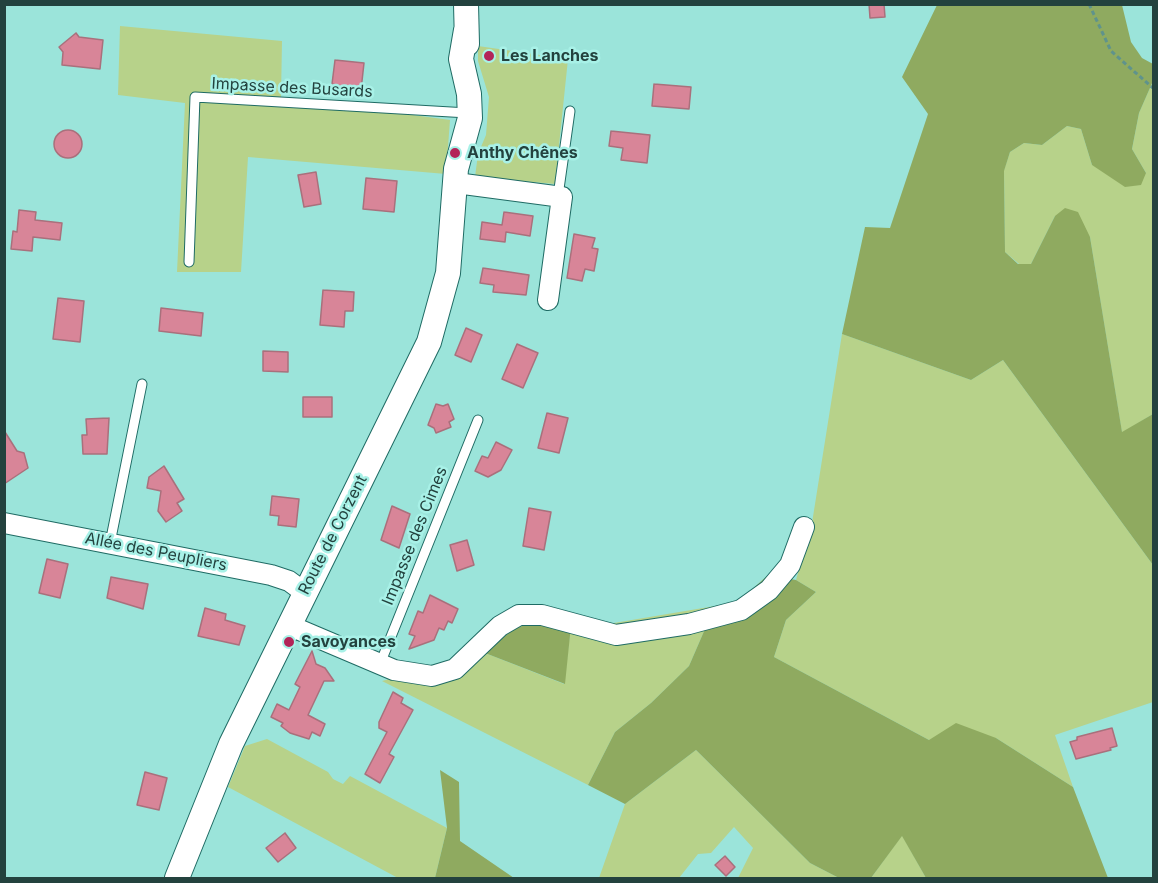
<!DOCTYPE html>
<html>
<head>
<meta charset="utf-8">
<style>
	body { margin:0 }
	#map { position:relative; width:1158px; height:883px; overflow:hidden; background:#9be4da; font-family:Inter,sans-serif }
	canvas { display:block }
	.frame { position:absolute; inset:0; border:6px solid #23423e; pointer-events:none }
</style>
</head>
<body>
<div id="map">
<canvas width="1158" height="883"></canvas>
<div class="frame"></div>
</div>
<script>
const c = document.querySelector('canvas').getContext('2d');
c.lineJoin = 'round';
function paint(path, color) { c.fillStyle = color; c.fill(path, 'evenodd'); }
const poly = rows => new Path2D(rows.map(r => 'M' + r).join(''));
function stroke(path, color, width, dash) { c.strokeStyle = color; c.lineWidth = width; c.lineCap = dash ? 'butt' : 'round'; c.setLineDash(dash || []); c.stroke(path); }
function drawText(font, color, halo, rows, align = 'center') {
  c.font = font + ' Inter,sans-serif'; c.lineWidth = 5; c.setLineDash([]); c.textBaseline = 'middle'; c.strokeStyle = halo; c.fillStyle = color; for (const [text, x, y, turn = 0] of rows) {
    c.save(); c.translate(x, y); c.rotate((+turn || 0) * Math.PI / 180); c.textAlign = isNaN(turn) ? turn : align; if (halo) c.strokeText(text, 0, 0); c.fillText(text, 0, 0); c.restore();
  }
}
const green = poly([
	[120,26,282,41,281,97,450,120,446,174,248,157,241,272,177,272,185,103,118,95],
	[478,46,568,59,555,184,475,177,478,154,486,135,489,97,478,61],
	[1153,81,1153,414,1122,433,1090,237,1055,216,1031,264,1019,264,1005,252,1004,170,1010,152,1024,143,1042,145,1067,126,1081,129,1092,165,1146,173,1132,149,1139,113],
	[842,334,971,380,1003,360,1153,565,1153,702,1055,735,1073,787,996,738,929,740,774,657,786,620,816,592,796,580,812,523],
	[715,606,689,666,651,703,615,732,588,785,382,681,485,653,564,684,572,616,608,624],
	[267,739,328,772,333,779,343,784,350,776,447,828,435,878,398,878,228,787,245,746],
	[696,750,810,863,839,878,738,878,753,848,734,827,711,853,698,854,679,878,599,878,625,804],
	[902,835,926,878,871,878]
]);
const forest = poly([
	[937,5,1122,5,1131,42,1142,58,1153,64,1153,81,1139,113,1132,149,1146,173,1141,185,1125,187,1092,165,1081,129,1067,126,1042,145,1024,143,1010,152,1004,171,1005,252,1018,264,1031,264,1055,216,1065,208,1078,212,1090,237,1122,432,1153,414,1153,565,1003,360,971,380,842,334,865,227,890,228,928,114,902,77],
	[768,575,796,580,816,592,786,620,774,657,929,740,956,723,996,738,1073,787,1108,878,926,878,902,836,871,878,839,878,810,863,696,750,625,804,588,785,615,732,651,703,689,666,715,606,738,602],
	[556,613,572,616,565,684,485,653,512,630,532,622,546,626],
	[440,770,459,782,460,841,514,878,435,878,447,828]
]);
const building = poly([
	[869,4,884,4,885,17,870,18,869,4],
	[76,33,79,37,103,40,100,69,62,65,63,52,59,47,76,33],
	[335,60,364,63,361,90,332,84,335,60],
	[654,84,691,87,689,109,652,106,654,84],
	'54 144a14 14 0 1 1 28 0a14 14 0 1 1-28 0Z',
	[611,131,650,135,647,163,621,160,623,148,609,146,611,131],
	[316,172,321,204,304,207,298,175,316,172],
	[366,178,397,181,394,212,363,209,366,178],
	[19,210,36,212,35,220,62,223,60,240,33,237,32,251,11,249,13,231,17,232,19,210],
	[504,212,533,216,530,236,506,232,505,242,480,239,482,222,502,225,504,212],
	[574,234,595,238,592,248,598,249,594,271,585,269,582,281,567,278,574,234],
	[483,268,529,275,526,295,493,292,494,285,480,283,483,268],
	[323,290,354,292,353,311,345,311,344,327,320,325,323,290],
	[58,298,84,301,80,342,53,339,58,298],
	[161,308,203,313,201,336,159,331,161,308],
	[466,328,482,335,471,362,455,355,466,328],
	[517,344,538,353,523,388,502,379,517,344],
	[263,351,288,352,288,372,263,371,263,351],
	[303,397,332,397,332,417,303,417,303,397],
	[436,404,443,406,448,404,454,419,449,422,451,427,436,433,434,428,428,425,436,404],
	[547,413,568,418,559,453,538,448,547,413],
	[109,418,107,454,83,454,82,435,87,435,86,419,109,418],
	[5,432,17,451,24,453,28,468,4,484,5,432],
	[496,442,512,450,501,470,488,477,475,471,482,456,488,458,496,442],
	[164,466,184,499,177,503,182,511,166,522,158,511,161,491,147,488,149,477,164,466],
	[272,496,299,499,296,527,278,525,279,516,270,515,272,496],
	[392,506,410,514,399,548,381,540,392,506],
	[529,508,551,512,544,550,523,546,529,508],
	[467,540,474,565,457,571,450,545,467,540],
	[47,559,68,564,60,598,39,593,47,559],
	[111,577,148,584,143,609,107,598,111,577],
	[430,595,458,609,452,623,448,621,444,630,439,628,434,640,409,649,415,636,409,634,418,611,423,613,430,595],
	[205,608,226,614,225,620,245,626,239,645,198,636,205,608],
	[312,651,316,664,325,668,334,681,324,681,308,715,325,724,320,736,312,732,309,739,290,733,281,726,283,723,271,717,277,704,289,710,300,687,295,684,312,651],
	[393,692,403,698,401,703,413,710,389,754,394,757,380,783,365,774,387,732,379,728,379,722,393,692],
	[1112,728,1117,746,1110,748,1111,750,1076,759,1070,742,1077,740,1077,737,1112,728],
	[145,772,167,778,159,810,137,805,145,772],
	[285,833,296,848,278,862,266,848,285,833],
	[725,856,735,867,726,876,715,865,725,856]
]);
const path = poly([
	[1089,4,1111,51,1154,89]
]);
const service = poly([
	[558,196,570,111],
	[189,262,195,97,468,113],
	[110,543,142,384],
	[380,664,478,420]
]);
const minor = poly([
	[456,183,562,197,548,300],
	[4,523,271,575,289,581,304,592],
	[288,625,394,670,432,676,455,669,500,626,519,615,542,615,616,635,689,624,741,610,769,590,790,565,804,527]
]);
const tertiary = poly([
	[466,4,467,44],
	[177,878,231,744,429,342,448,273,456,169,470,118,469,94,461,59,466,30]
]);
const markers = [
	[489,56,6,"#b32458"],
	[455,153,6,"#b32458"],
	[289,642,6,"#b32458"]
];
const poiNames = [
	["Les Lanches",501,56],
	["Anthy Chênes",467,153],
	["Savoyances",301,642]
];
const streetNames = [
	["Impasse des Busards",292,88,3],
	["Route de Corzent",333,535,-63],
	["Impasse des Cimes",415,536,-68],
	["Allée des Peupliers",156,552,11]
];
paint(green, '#b7d28a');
paint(forest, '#8faa60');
paint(building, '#d88598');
stroke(building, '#a9707c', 1.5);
stroke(service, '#1f6b64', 11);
stroke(minor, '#1f6b64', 22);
stroke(tertiary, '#1f6b64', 26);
stroke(path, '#5f938c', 3, [4.5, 3]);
stroke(service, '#fff', 9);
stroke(minor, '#fff', 20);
stroke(tertiary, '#fff', 24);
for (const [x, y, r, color] of markers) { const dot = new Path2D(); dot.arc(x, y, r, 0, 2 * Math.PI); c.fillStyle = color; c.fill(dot); stroke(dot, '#a8f1e7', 2); }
drawText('bold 16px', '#23423e', '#a8f1e7', poiNames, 'left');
drawText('16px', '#23423e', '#a8f1e7', streetNames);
</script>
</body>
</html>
